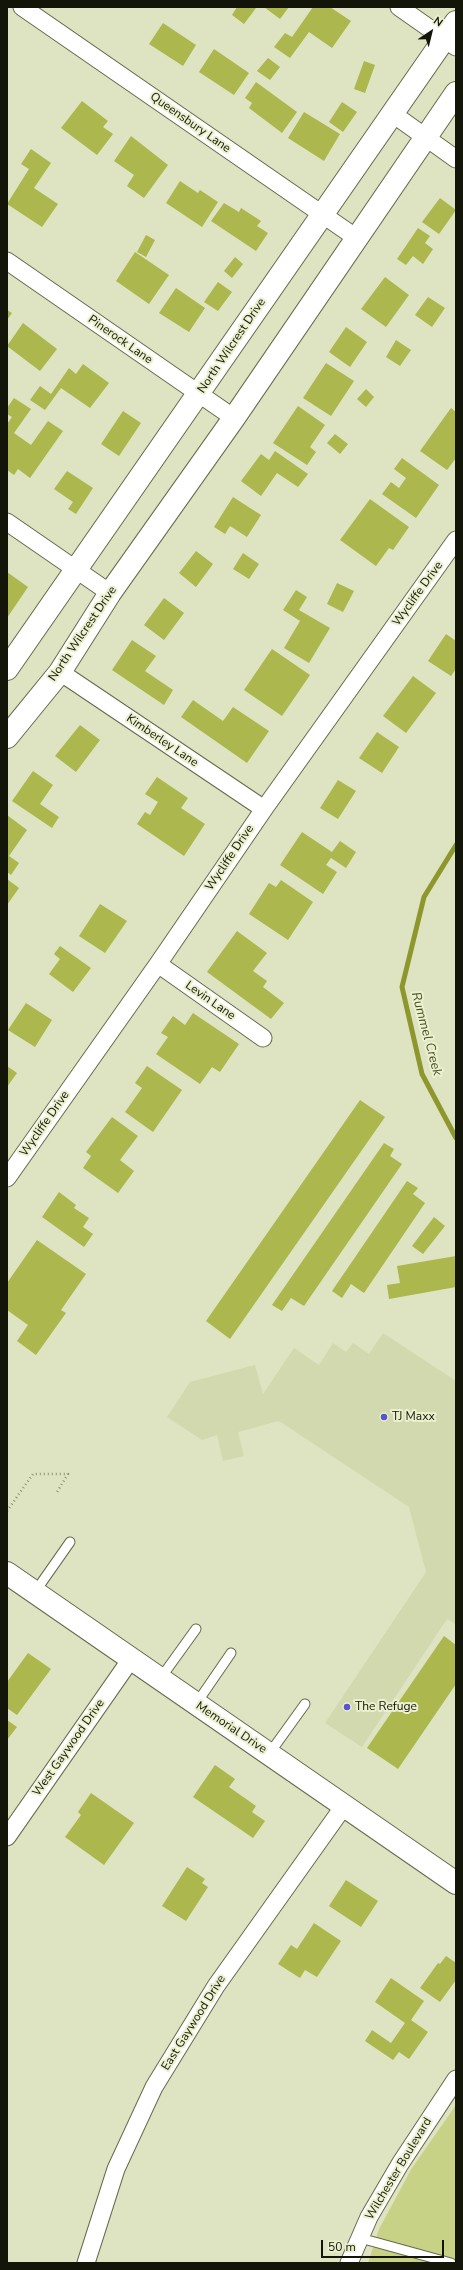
<!DOCTYPE html>
<html>
<head>
<meta charset="utf-8">
<style>
	body { margin:0 }
	#map { position:relative; width:463px; height:2270px; overflow:hidden; background:#dee3c1; font-family:"Nunito Sans",sans-serif }
	canvas { display:block }
	.frame { position:absolute; inset:0; border:8px solid #141509; pointer-events:none }
	.north { position:absolute; left:411px; top:12px; width:40px; height:40px; -webkit-text-stroke:3px #ebf0ce; paint-order:stroke; rotate:35deg; font-size:11px; font-weight:700; line-height:16px; text-align:center; color:#141509 }
	.north::after { content:''; display:block; margin:auto; width:14px; height:18px; background:#141509; clip-path:polygon(50% 0,100% 100%,50% 72%,0 100%) }
	.scale { position:absolute; left:321px; top:2240px; width:123px; height:18px; box-sizing:border-box; border:2px solid #141509; border-top:0; padding-left:5px; font-size:12px; line-height:14px; white-space:nowrap; color:#141509; -webkit-text-stroke:3px #ebf0ce; paint-order:stroke }
</style>
</head>
<body>
<div id="map">
<canvas width="463" height="2270"></canvas>
<div class="frame"></div>
<div class="north">N</div>
<div class="scale">50 m</div>
</div>
<script>
const c = document.querySelector('canvas').getContext('2d');
c.lineJoin = 'round';
function paint(path, color) { c.fillStyle = color; c.fill(path, 'evenodd'); }
const poly = rows => new Path2D(rows.map(r => 'M' + r).join(''));
function stroke(path, color, width, dash) { c.strokeStyle = color; c.lineWidth = width; c.lineCap = dash ? 'butt' : 'round'; c.setLineDash(dash || []); c.stroke(path); }
function drawText(font, color, halo, rows, align = 'center') {
  c.font = font + ' "Nunito Sans",sans-serif'; c.lineWidth = 4; c.setLineDash([]); c.textBaseline = 'middle'; c.strokeStyle = halo; c.fillStyle = color; for (const [text, x, y, turn = 0] of rows) {
    c.save(); c.translate(x, y); c.rotate((+turn || 0) * Math.PI / 180); c.textAlign = isNaN(turn) ? turn : align; if (halo) c.strokeText(text, 0, 0); c.fillText(text, 0, 0); c.restore();
  }
}
const built = poly([
	[383,1333,456,1381,456,1622,455,1624,447,1619,362,1747,325,1723,426,1572,409,1507,279,1421,238,1432,244,1456,223,1461,217,1435,202,1440,167,1417,190,1382,255,1365,263,1394,294,1348,319,1365,333,1343,346,1352,353,1343,369,1354]
]);
const green = poly([
	[456,2105,456,2263,368,2263,379,2229,412,2168]
]);
const stream = poly([
	[456,845,424,897,402,987,422,1074,456,1138]
]);
const building = poly([
	[237,7,254,7,256,8,244,24,232,15],
	[264,7,289,7,280,19],
	[313,7,330,7,351,21,332,48,309,32,290,58,274,47,285,33,292,37],
	[163,23,196,45,183,66,149,44],
	[214,49,249,73,234,95,199,72],
	[268,58,280,67,270,80,257,71],
	[364,61,375,65,365,93,354,89],
	[256,82,297,112,282,133,249,108,252,103,245,98],
	[82,101,108,121,103,127,113,134,97,155,61,128],
	[342,102,357,112,343,132,329,122],
	[304,112,340,134,324,161,288,138],
	[131,136,168,165,144,198,127,186,134,175,114,161],
	[31,149,51,163,34,188,58,204,42,227,7,204,29,169,21,164],
	[180,181,198,193,200,190,218,202,202,227,166,203],
	[440,198,456,210,439,234,422,222],
	[224,203,239,212,241,208,261,221,257,226,268,233,256,251,211,221],
	[418,228,430,236,425,243,433,249,423,264,413,256,406,265,397,259],
	[146,235,155,240,146,257,137,252],
	[135,252,169,275,149,304,116,281],
	[235,257,243,264,232,278,224,271],
	[385,277,409,295,386,327,361,309],
	[218,282,232,292,218,311,204,302],
	[176,288,205,308,189,332,159,313],
	[428,297,445,308,432,327,415,315],
	[7,310,12,313,7,320],
	[23,323,57,349,40,371,7,346],
	[346,327,367,342,350,367,329,352],
	[396,340,411,350,400,366,386,357],
	[326,363,354,381,331,416,303,398],
	[83,364,109,383,90,408,61,388,45,410,30,400,40,386,51,394,69,368,76,374],
	[366,389,374,397,366,407,357,399],
	[14,398,31,409,14,433,31,445,48,421,63,431,30,478,18,469,14,475,7,470,7,424,12,417,7,414,7,408],
	[298,406,325,425,310,447,316,452,307,465,273,443],
	[451,408,456,412,456,458,447,470,420,451],
	[123,411,141,423,119,456,101,444],
	[335,434,348,444,340,454,327,443],
	[275,451,308,474,298,487,277,473,261,496,241,481,261,454,269,460],
	[402,458,439,485,416,518,382,494,391,482,399,488,406,478,394,469],
	[67,471,93,488,76,514,68,509,73,502,54,489],
	[233,497,261,515,247,537,230,526,225,534,214,527],
	[370,499,409,527,393,550,389,548,376,566,340,540],
	[196,551,213,564,196,587,179,573],
	[243,553,259,564,249,579,233,569],
	[7,572,28,587,7,618],
	[337,583,354,591,343,612,327,604],
	[296,590,307,597,299,610,330,628,309,663,284,648,300,621,283,610],
	[164,598,184,613,164,640,144,625],
	[446,634,456,641,456,669,451,676,428,661],
	[132,640,156,656,145,671,173,690,164,705,112,670],
	[272,649,310,675,282,716,244,690],
	[413,676,436,693,406,733,383,716],
	[193,700,223,721,233,707,269,731,247,763,181,717],
	[80,725,100,740,76,772,55,756],
	[377,732,399,747,382,773,359,758],
	[33,771,53,785,40,804,59,817,52,828,12,801],
	[157,777,188,798,181,808,205,824,184,856,137,824,145,812,150,815,158,802,145,794],
	[338,780,356,791,338,819,320,808],
	[7,815,27,830,9,856,19,863,11,875,7,872],
	[302,832,332,852,340,841,356,852,346,868,331,858,326,865,337,872,323,894,280,865],
	[7,879,19,888,7,905],
	[281,880,313,902,288,940,249,914,269,883,276,887],
	[100,904,127,921,105,953,79,936],
	[237,931,267,953,253,971,267,981,263,987,284,1003,271,1019,207,972],
	[60,946,91,968,73,992,49,974,60,959,54,954],
	[26,1003,52,1020,35,1047,8,1030],
	[193,1013,239,1044,220,1072,212,1067,200,1084,156,1054,168,1037,161,1033,173,1016,185,1025],
	[7,1066,17,1073,7,1087],
	[147,1066,182,1090,153,1132,125,1112,142,1088,135,1083],
	[360,1100,385,1117,230,1339,206,1321],
	[112,1117,138,1136,120,1160,134,1171,118,1193,83,1168,91,1156,86,1152],
	[384,1143,394,1149,390,1156,402,1164,304,1306,291,1298,282,1311,272,1305],
	[407,1181,418,1188,413,1194,425,1203,364,1293,351,1284,342,1298,332,1291],
	[59,1192,76,1205,74,1208,89,1218,83,1227,93,1234,84,1247,42,1217],
	[434,1217,445,1226,423,1254,412,1246],
	[37,1240,86,1274,61,1310,66,1313,36,1355,17,1341,28,1325,7,1310,7,1283],
	[456,1256,456,1287,389,1299,387,1285,400,1283,397,1266],
	[444,1636,456,1645,456,1684,398,1769,367,1748],
	[28,1653,51,1669,17,1715,7,1708,7,1682],
	[7,1720,17,1727,7,1740],
	[215,1765,235,1779,229,1787,256,1806,252,1812,265,1821,253,1838,193,1797],
	[91,1793,134,1823,104,1865,65,1837,81,1815,78,1812],
	[187,1867,205,1879,202,1883,208,1887,186,1921,162,1906],
	[346,1880,378,1901,361,1927,329,1906],
	[314,1923,341,1941,317,1977,305,1970,300,1978,278,1964,291,1945,297,1949],
	[446,1956,456,1963,456,1980,440,2002,420,1988,438,1963,440,1964],
	[391,1978,424,2001,411,2020,428,2032,409,2059,399,2052,393,2060,365,2041,372,2030,391,2043,405,2023,375,2002]
]);
const path = poly([
	[7,1511,33,1474,68,1474,57,1492]
]);
const lane = poly([
	[35,1592,70,1542],
	[160,1679,196,1629],
	[196,1704,231,1653],
	[269,1754,305,1704],
	[360,2238,451,2263]
]);
const street = poly([
	[22,7,358,239],
	[399,7,456,47],
	[393,114,456,159],
	[7,261,234,418],
	[7,522,110,593],
	[60,672,264,809],
	[158,964,263,1038],
	[7,1178,158,964,264,809,456,540],
	[7,1837,131,1659],
	[86,2263,116,2169,154,2087,216,1986,344,1806],
	[349,2263,369,2217,400,2164,456,2079]
]);
const secondary = poly([
	[7,669,456,22],
	[7,737,60,672,110,593,234,418,456,93],
	[7,1573,456,1883]
]);
const markers = [
	[384,1417,4,"#5457ce"],
	[347,1707,4,"#5457ce"]
];
const streetNames = [
	["Queensbury Lane",190,123,35],
	["Pinerock Lane",120,340,35],
	["North Wilcrest Drive",232,346,-56],
	["Wycliffe Drive",418,594,-54],
	["North Wilcrest Drive",83,634,-56],
	["Kimberley Lane",162,741,34],
	["Wycliffe Drive",230,858,-56],
	["Levin Lane",210,1001,35],
	["Wycliffe Drive",45,1124,-55],
	["Memorial Drive",231,1728,34],
	["West Gaywood Drive",69,1748,-55],
	["East Gaywood Drive",194,2023,-58],
	["Wilchester Boulevard",399,2169,-59]
];
const poiNames = [
	["TJ Maxx",392,1417],
	["The Refuge",355,1707]
];
const waterNames = [
	["Rummel Creek",426,1034,75]
];
paint(built, '#d3d9af');
paint(green, '#c8d286');
stroke(stream, '#8e972b', 5);
paint(building, '#acb74e');
stroke(lane, '#666a4c', 11);
stroke(street, '#666a4c', 19);
stroke(secondary, '#666a4c', 24);
stroke(path, '#8f9279', 2.5, [1, 3]);
stroke(lane, '#fff', 9);
stroke(street, '#fff', 17);
stroke(secondary, '#fff', 22);
for (const [x, y, r, color] of markers) { const dot = new Path2D(); dot.arc(x, y, r, 0, 2 * Math.PI); c.fillStyle = color; c.fill(dot); stroke(dot, '#ebf0ce', 1.5); }
drawText('12px', '#141509', '#ebf0ce', streetNames);
drawText('12px', '#141509', '#ebf0ce', poiNames, 'left');
drawText('italic 13px', '#4b5025', '#ebf0ce', waterNames);
</script>
</body>
</html>
